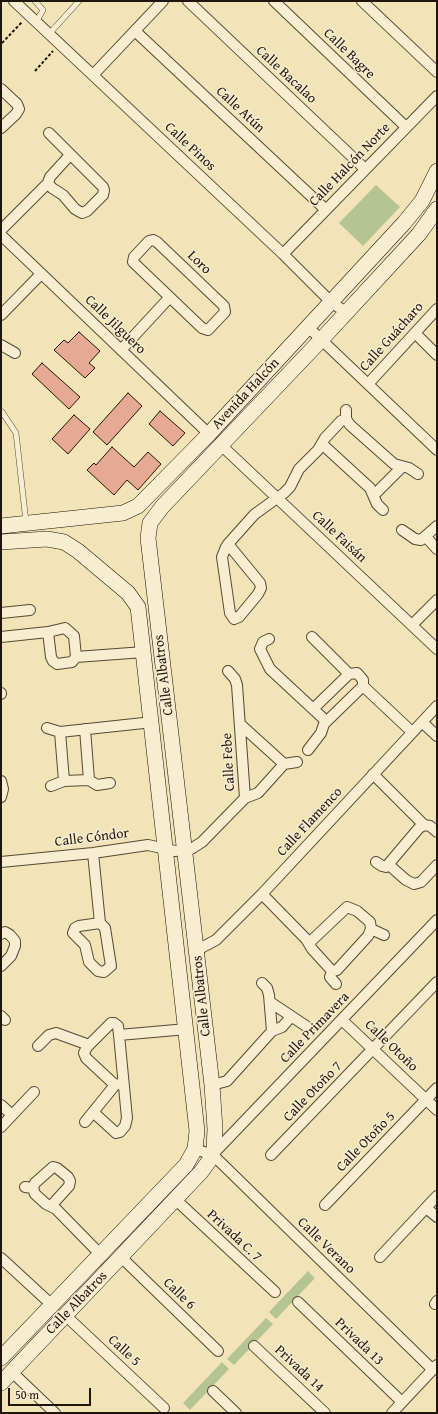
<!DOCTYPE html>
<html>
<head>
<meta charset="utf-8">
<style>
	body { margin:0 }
	#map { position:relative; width:438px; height:1414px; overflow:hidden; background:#f2e4b6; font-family:"Gentium Book Plus",serif }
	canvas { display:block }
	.frame { position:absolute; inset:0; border:2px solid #1e150b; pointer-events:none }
	.scale { position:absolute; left:8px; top:1388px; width:83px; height:18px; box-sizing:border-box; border:2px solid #1e150b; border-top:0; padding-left:5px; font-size:12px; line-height:14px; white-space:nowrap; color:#1e150b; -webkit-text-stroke:3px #f7edd0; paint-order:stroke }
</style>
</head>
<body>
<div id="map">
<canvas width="438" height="1414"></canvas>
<div class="frame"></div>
<div class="scale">50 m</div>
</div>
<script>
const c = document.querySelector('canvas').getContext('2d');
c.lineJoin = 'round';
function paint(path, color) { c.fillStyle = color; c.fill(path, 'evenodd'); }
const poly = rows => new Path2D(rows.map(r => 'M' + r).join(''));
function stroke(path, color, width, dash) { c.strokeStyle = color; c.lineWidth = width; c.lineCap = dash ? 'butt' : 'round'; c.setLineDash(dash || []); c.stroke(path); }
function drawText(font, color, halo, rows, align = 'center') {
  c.font = font + ' "Gentium Book Plus",serif'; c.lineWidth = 3; c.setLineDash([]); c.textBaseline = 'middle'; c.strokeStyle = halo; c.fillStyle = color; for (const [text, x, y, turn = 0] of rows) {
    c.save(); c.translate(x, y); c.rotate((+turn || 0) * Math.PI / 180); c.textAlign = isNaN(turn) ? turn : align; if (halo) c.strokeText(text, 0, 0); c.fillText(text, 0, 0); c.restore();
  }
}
const green = poly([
	[376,185,400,207,363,246,339,223],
	[308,1271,315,1278,276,1319,269,1312],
	[266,1318,273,1324,234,1365,227,1359],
	[222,1362,229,1369,190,1410,183,1403]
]);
const building = poly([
	[79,332,100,351,89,363,95,368,85,378,54,350,64,340,68,343,79,332],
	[42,363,80,397,69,409,32,374,42,363],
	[128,393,142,406,107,445,93,432,128,393],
	[160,411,185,433,173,446,149,424,160,411],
	[74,415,90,429,68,454,52,439,74,415],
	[112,447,134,467,148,452,161,464,138,490,127,480,114,495,87,470,94,463,96,465,112,447]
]);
const path = poly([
	[2,43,22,22],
	[35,71,53,51]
]);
const lane = poly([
	[35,1,43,10,36,22],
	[49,34,79,1],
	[2,412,16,433,26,522]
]);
const street = poly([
	[14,1,283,254,332,303,346,312],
	[188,1,365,169],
	[274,1,406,127],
	[362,1,437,72],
	[135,31,326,210],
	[93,75,163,1],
	[1,89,17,104,19,109,16,114,1,128],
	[48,183,52,188,63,195,75,209,82,213,87,211,103,195,104,190,103,187,49,133],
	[1,230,48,183,50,177,70,155],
	[1,235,209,434],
	[153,240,157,242,224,306,225,312,208,330,202,328,133,262,134,257,149,241,153,240],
	[283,254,437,96],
	[1,315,41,274],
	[309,328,437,450],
	[415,333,437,355],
	[1,345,15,353],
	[121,350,169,298],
	[368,384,437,309],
	[346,410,346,419,350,425,394,464,409,468,418,474],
	[322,444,370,488,377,504,383,510],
	[221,445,437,649],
	[374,495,402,467],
	[402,530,415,539,421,540,437,526],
	[426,537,437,549],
	[228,544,260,583,261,588,258,594,239,617,234,619,230,613,222,557,226,547,228,544,253,516,255,514,284,493,290,487,299,469,318,450,325,438,341,421,346,419],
	[1,613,30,610],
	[412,625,437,600],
	[48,632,51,657,53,661,57,664,72,662,76,657,144,652],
	[1,637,48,632,65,628,74,636,76,657],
	[312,637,349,674],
	[269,639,263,642,260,649,270,669,326,721],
	[228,671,235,679,237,685,245,798],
	[363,686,412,732],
	[1,694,1,693],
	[422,722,437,736],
	[241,725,284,764],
	[47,728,60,732,153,722],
	[85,729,89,780],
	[60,732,64,781],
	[308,750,321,733,324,724,363,686,363,680,357,673,349,674,313,709],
	[373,774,424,825,430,826,437,832],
	[1,781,3,789,1,797],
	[51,786,64,781,89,780,97,785,110,783],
	[93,853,100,923,105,928,111,966,104,972,98,971,89,962,85,945,73,933,75,928,79,926,100,923],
	[1,862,93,853,148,845,175,851,191,849,202,842,245,798,258,793,284,764,297,762],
	[376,862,382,866,386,867,419,828,424,825],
	[389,865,406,880,414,884,421,882,437,865],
	[262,894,306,939,312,949,332,971],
	[371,929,384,935],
	[1,934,5,932,10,935,15,941,15,946,11,956,1,966],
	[309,943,347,907,357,911,370,922,371,929,368,936,337,970,332,971,330,977,336,984],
	[197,950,216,940,262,894,437,706],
	[262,983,267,988,269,995,272,1031],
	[270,1002,306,1026],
	[1,1016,5,1020],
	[342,1020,437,1110],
	[119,1035,187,1029],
	[38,1046,49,1035,56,1033,89,1045],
	[212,1085,227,1081,272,1031,282,1027,291,1017],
	[1,1105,12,1115],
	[93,1112,116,1133,120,1132,125,1126,127,1118,119,1035,118,1026,114,1023,111,1023,87,1047,84,1053,86,1058,115,1085,123,1083],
	[85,1122,115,1085],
	[1,1127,34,1092],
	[195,1149,213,1155,433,1370],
	[213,1154,437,920],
	[271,1155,437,982],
	[25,1187,33,1188,35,1194,46,1204,56,1209,101,1255],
	[33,1188,35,1183,53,1167,57,1168,68,1177,70,1181,69,1186,51,1206],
	[175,1199,275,1292],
	[325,1205,437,1088],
	[426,1208,437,1217],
	[121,1257,218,1351],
	[380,1257,437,1196],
	[1,1258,52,1305],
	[298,1302,402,1402],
	[435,1304,437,1301],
	[65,1315,164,1408],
	[254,1346,325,1413],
	[12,1372,55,1413],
	[213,1391,236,1413],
	[392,1413,437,1365]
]);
const secondary = poly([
	[1,526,123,513,138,506,209,434,404,223,422,201,437,171],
	[1,542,47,539,64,542,78,551,128,593,138,607,197,1131,195,1149,186,1165,1,1358],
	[1,1383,201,1172,209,1161,214,1149,215,1129,212,1085,148,538,150,523,162,507,321,340,419,234,437,209]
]);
const streetNames = [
	["Calle Bagre",349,54,44],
	["Calle Bacalao",286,75,43],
	["Calle Atún",240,110,43],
	["Calle Pinos",190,147,43],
	["Calle Halcón Norte",350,165,-46],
	["Loro",199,263,44],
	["Calle Jilguero",115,325,44],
	["Calle Guácharo",392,337,-48],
	["Avenida Halcón",246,394,-47],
	["Calle Faisán",339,537,43],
	["Calle Albatros",164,675,-97],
	["Calle Febe",229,762,-93],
	["Calle Flamenco",310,822,-47],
	["Calle Cóndor",92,838,-7],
	["Calle Albatros",202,996,-96],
	["Calle Primavera",315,1028,-46],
	["Calle Otoño",391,1046,44],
	["Calle Otoño 7",313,1092,-46],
	["Calle Otoño 5",366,1142,-46],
	["Privada C. 7",234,1236,43],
	["Calle Verano",326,1246,44],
	["Calle 6",179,1294,44],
	["Calle Albatros",77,1303,-46],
	["Privada 13",359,1342,44],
	["Calle 5",124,1351,43],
	["Privada 14",299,1369,43]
];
paint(green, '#b4c592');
paint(building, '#e6a993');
stroke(building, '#1e150b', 1);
stroke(lane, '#534936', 6);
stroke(street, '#534936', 12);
stroke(secondary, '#1e150b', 16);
stroke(path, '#1e150b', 2, [3, 2]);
stroke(lane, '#f7edd0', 5);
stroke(street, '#f7edd0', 10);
stroke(secondary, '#f7edd0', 15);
drawText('14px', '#1e150b', '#f7edd0', streetNames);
</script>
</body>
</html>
